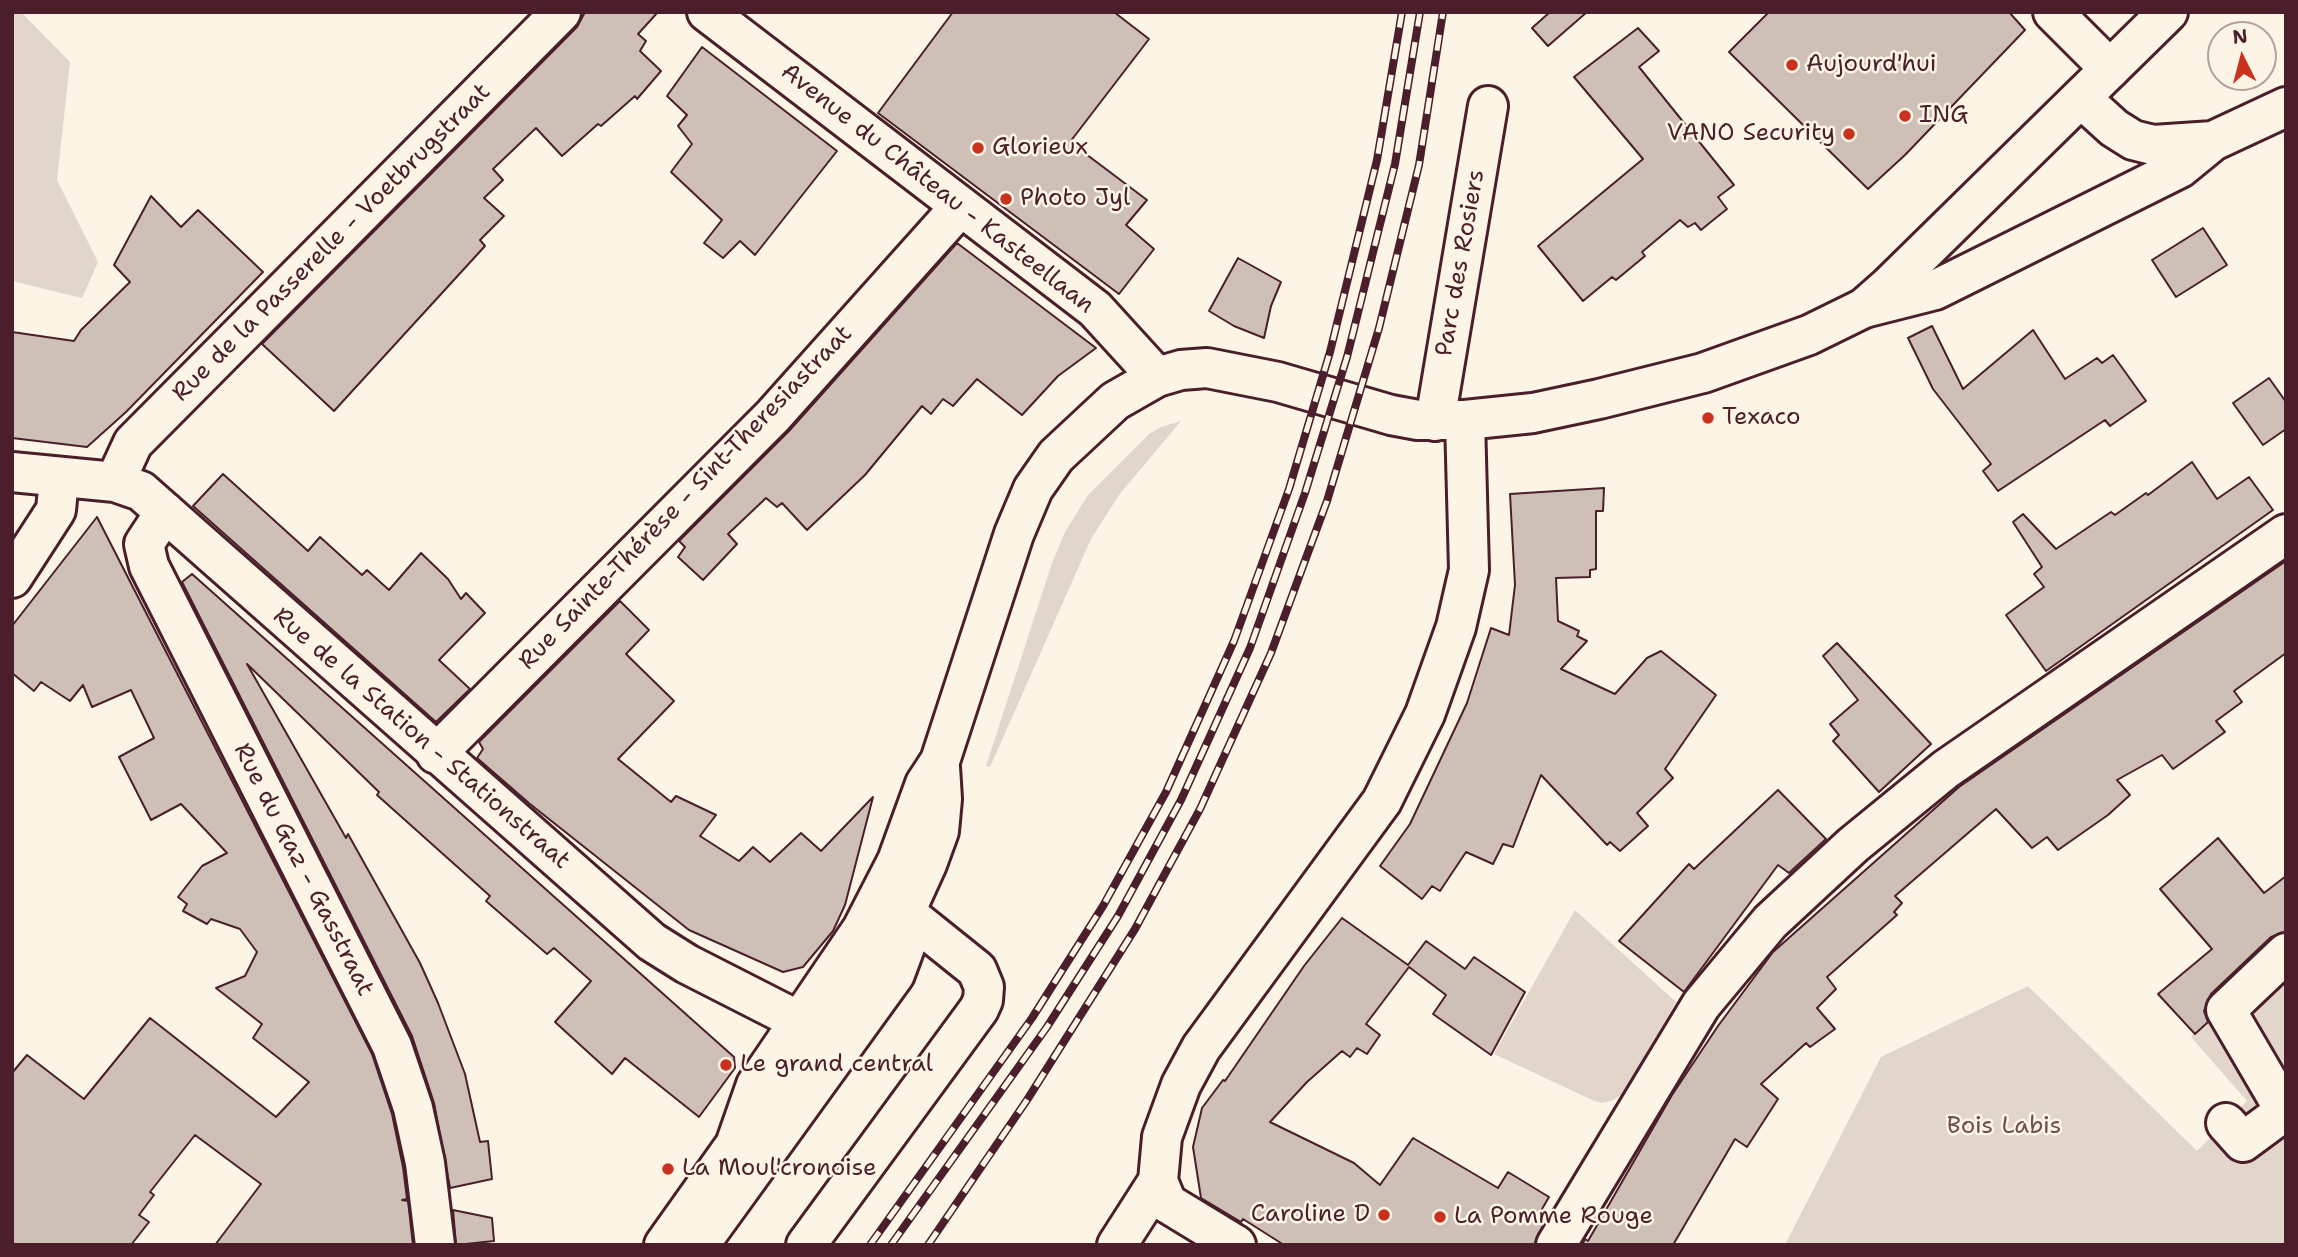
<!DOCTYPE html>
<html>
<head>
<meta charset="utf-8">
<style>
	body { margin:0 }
	#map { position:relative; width:2298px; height:1257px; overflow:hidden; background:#fcf5e5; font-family:"Shantell Sans",sans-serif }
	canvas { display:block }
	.frame { position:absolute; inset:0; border:14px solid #4a1f2b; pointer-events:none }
	.north { position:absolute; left:2207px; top:21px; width:70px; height:70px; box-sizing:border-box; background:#fcf5e5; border:2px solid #b59f9b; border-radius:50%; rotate:354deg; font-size:19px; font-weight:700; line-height:28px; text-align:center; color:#4a1f2b }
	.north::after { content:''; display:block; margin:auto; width:24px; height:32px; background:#c8321e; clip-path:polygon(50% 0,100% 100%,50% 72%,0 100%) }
</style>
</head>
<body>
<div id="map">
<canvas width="2298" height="1257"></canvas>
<div class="frame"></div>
<div class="north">N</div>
</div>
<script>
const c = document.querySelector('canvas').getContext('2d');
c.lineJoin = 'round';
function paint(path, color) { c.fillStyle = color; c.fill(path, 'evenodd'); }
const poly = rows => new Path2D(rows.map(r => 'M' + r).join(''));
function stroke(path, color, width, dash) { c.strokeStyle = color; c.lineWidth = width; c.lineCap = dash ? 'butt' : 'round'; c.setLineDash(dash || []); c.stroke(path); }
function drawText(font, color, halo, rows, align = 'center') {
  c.font = font + ' "Shantell Sans",sans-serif'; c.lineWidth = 5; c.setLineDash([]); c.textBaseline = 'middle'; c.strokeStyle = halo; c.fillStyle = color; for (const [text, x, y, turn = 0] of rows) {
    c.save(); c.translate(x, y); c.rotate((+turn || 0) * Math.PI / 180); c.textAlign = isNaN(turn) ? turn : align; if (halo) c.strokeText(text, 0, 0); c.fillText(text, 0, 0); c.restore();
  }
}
const green = poly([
	[12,12,21,12,70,62,57,180,98,262,82,298,12,281],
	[1181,421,1119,495,1091,539,990,767,986,766,1052,563,1065,532,1088,495,1149,434,1161,427],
	[1575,910,1676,1002,1623,1094,1611,1101,1601,1103,1590,1099,1494,1054],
	[2286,947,2286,1245,1785,1245,1881,1057,2028,986,2197,1151,2247,1101,2191,1037]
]);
const building = poly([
	[585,12,658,12,638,34,646,41,640,51,661,71,637,99,635,96,601,126,598,124,562,156,536,128,493,169,503,180,484,198,504,216,480,240,485,246,334,411,262,344,577,27,585,12],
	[953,12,1114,12,1149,39,1070,142,1147,200,1126,225,1154,249,1119,294,878,113,953,12],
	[1550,12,1587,12,1548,46,1532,28,1550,12],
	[1769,12,2009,12,2025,30,1905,155,1868,189,1729,52,1769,12],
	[1638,28,1659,51,1639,67,1734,185,1718,197,1727,209,1712,221,1701,230,1695,223,1688,227,1680,220,1642,252,1645,256,1616,280,1612,277,1583,301,1538,246,1643,159,1574,77,1638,28],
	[702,47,837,151,755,255,740,241,723,258,704,243,722,220,671,172,692,144,678,126,687,115,667,96,702,47],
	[151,196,181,227,198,210,263,272,126,412,87,447,12,438,12,332,74,341,81,330,130,282,114,265,151,196],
	[2203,228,2227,265,2176,297,2152,260,2203,228],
	[957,243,1096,348,1058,376,1022,415,977,379,953,406,943,399,931,414,922,406,865,475,807,530,782,503,777,507,766,498,728,534,737,544,703,580,678,557,685,547,679,541,789,431,957,243],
	[1238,258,1281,282,1271,306,1264,338,1234,326,1209,311,1238,258],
	[1932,326,1963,389,2033,330,2065,379,2097,358,2102,363,2113,355,2146,401,2110,426,2105,420,1998,491,1983,471,1991,464,1933,389,1908,338,1932,326],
	[2269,378,2286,402,2286,429,2263,445,2233,403,2269,378],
	[2192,462,2217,499,2249,477,2273,510,2046,671,2006,615,2044,587,2034,574,2042,567,2013,522,2023,514,2056,549,2111,512,2115,515,2146,493,2148,495,2192,462],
	[223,474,308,551,320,537,362,575,367,570,389,590,421,553,448,579,461,599,466,593,485,613,439,660,470,689,436,722,193,506,223,474],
	[1604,488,1603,511,1596,511,1596,569,1590,570,1590,577,1556,578,1558,621,1579,631,1577,636,1587,641,1561,669,1615,694,1647,658,1661,651,1716,695,1665,769,1673,778,1637,813,1648,826,1620,851,1610,842,1607,845,1541,775,1513,847,1503,844,1493,864,1466,852,1440,891,1432,886,1422,899,1380,866,1410,824,1467,703,1491,628,1509,635,1515,585,1510,494,1604,488],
	[97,517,372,1054,392,1114,403,1167,407,1199,402,1200,408,1201,413,1245,215,1245,261,1184,195,1135,150,1192,154,1195,139,1215,149,1222,131,1245,12,1245,12,1073,27,1055,84,1099,150,1018,276,1117,309,1082,253,1038,262,1024,216,988,245,976,257,952,240,929,211,919,207,924,183,911,187,904,178,897,202,866,227,853,181,804,151,820,119,757,154,738,131,690,92,707,83,685,70,701,41,682,34,691,12,673,12,626,97,517],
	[2286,561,2286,653,2234,691,2242,702,2216,721,2225,732,2173,769,2162,755,2117,780,2130,795,2108,815,2058,850,2047,837,2032,848,1996,809,1895,896,1902,903,1894,912,1897,915,1827,977,1836,989,1817,1008,1835,1029,1810,1047,1806,1043,1761,1084,1778,1099,1747,1147,1735,1139,1673,1245,1582,1245,1585,1239,1588,1241,1672,1095,1718,1026,1773,952,1959,787,2286,561],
	[192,574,734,1057,735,1068,699,1117,625,1058,612,1074,555,1022,591,981,554,948,547,954,486,901,490,896,377,795,379,792,247,664,346,838,348,834,420,963,438,1003,465,1074,480,1142,488,1141,492,1179,450,1188,434,1103,412,1036,182,582,192,574],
	[620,601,649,630,626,654,674,701,618,759,671,802,676,796,716,815,700,836,739,861,753,847,770,862,801,833,821,851,873,797,845,905,833,931,803,967,783,972,689,930,530,804,477,758,483,749,479,742,620,601],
	[1837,643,1931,744,1879,792,1833,741,1839,735,1830,724,1858,700,1823,656,1837,643],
	[1778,790,1826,839,1789,873,1778,865,1684,992,1619,941,1689,864,1694,869,1778,790],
	[2218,838,2264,893,2286,876,2286,932,2271,937,2211,994,2204,1011,2208,1022,2195,1034,2158,994,2212,949,2160,889,2218,838],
	[1342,918,1408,965,1426,941,1465,969,1474,957,1525,992,1491,1055,1433,1014,1446,995,1409,967,1366,1024,1380,1035,1367,1054,1357,1048,1350,1057,1342,1051,1307,1082,1270,1122,1354,1163,1380,1185,1413,1138,1498,1188,1508,1172,1549,1197,1542,1209,1549,1214,1534,1245,1284,1245,1243,1219,1241,1222,1201,1198,1193,1147,1202,1108,1223,1080,1225,1081,1304,966,1342,918],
	[453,1210,492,1218,494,1241,456,1245,453,1210]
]);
const minor = poly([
	[707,12,1095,309,1157,377],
	[2053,12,2110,69],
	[2081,98,2114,128,2133,140,2153,145,2213,141],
	[1864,308,1935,290,2180,168,2213,141,2286,107],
	[1435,421,1488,106],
	[12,472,115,482,141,491,652,942,687,964,791,1017,841,1050],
	[115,482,133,443,561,12],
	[165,512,144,544,149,566,392,1046,413,1108,425,1163,435,1245],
	[12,578,56,510,59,478],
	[436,754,773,416,960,207],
	[2226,1123,2243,1142,2285,1111,2226,1010,2286,953],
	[699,1245,895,974,905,947,906,913],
	[806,1245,979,1009,983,1000,984,987,977,970,906,913,887,887],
	[1117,1245,1158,1181],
	[1236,1245,1167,1203,1158,1181,1162,1137,1181,1085,1201,1048,1382,801,1425,714,1456,627,1469,570,1465,420],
	[1556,1245,1701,1005,1770,922,1853,845,1946,769,2286,534]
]);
const major = poly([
	[735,1145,756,1085,862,929,897,861,925,784,940,761,1014,534,1033,489,1056,456,1115,401,1157,377,1181,370,1207,368,1278,382,1391,415,1418,420,1465,420,1533,413,1599,399,1703,373,1809,335,1864,308,1889,286,2168,12],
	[664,1245,735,1145,772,1111,897,930,927,864,939,831,942,799,940,767]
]);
const rail = poly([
	[870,1245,1032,1018,1103,906,1166,792,1234,641,1289,489,1330,352,1377,160,1402,12],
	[891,1245,1047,1027,1118,916,1181,800,1250,648,1305,493,1347,357,1395,164,1420,12],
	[928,1245,1027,1100,1135,929,1200,809,1271,653,1327,501,1379,328,1419,165,1443,12]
]);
const markers = [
	[1792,65,7,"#c8321e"],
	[1905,116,7,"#c8321e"],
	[1849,134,7,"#c8321e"],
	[978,148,7,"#c8321e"],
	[1006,199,7,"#c8321e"],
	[1708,418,7,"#c8321e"],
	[726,1065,7,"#c8321e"],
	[668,1169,7,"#c8321e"],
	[1384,1215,7,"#c8321e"],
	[1440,1217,7,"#c8321e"]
];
const poiNames = [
	["Aujourd'hui",1806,65],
	["ING",1919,116],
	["VANO Security",1835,134,"right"],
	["Glorieux",992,148],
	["Photo Jyl",1020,199],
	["Texaco",1722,418],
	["Le grand central",740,1065],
	["La Moul'cronoise",682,1169],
	["Caroline D",1370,1215,"right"],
	["La Pomme Rouge",1454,1217]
];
const streetNames = [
	["Avenue du Château - Kasteellaan",937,189,38],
	["Rue de la Passerelle - Voetbrugstraat",332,243,-45],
	["Parc des Rosiers",1461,263,-80],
	["Rue Sainte-Thérèse - Sint-Theresiastraat",686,498,-46],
	["Rue de la Station - Stationstraat",421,739,41],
	["Rue du Gaz - Gasstraat",303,870,63]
];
const parkNames = [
	["Bois Labis",2004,1127]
];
paint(green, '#e2d5ca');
paint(building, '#cfc0b7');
stroke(building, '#4a1f2b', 2);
stroke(minor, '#4a1f2b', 44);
stroke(major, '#4a1f2b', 44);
stroke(minor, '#fcf5e5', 38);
stroke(major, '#fcf5e5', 38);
stroke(rail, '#4a1f2b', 8);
stroke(rail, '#fcf5e5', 5, [16]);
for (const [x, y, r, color] of markers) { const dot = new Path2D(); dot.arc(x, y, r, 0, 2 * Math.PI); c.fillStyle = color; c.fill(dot); stroke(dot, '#fcf5e5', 2.5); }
drawText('24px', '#4a1f2b', '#fcf5e5', poiNames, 'left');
drawText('24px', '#4a1f2b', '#fcf5e5', streetNames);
drawText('24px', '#704c53', '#fcf5e5', parkNames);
</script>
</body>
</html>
